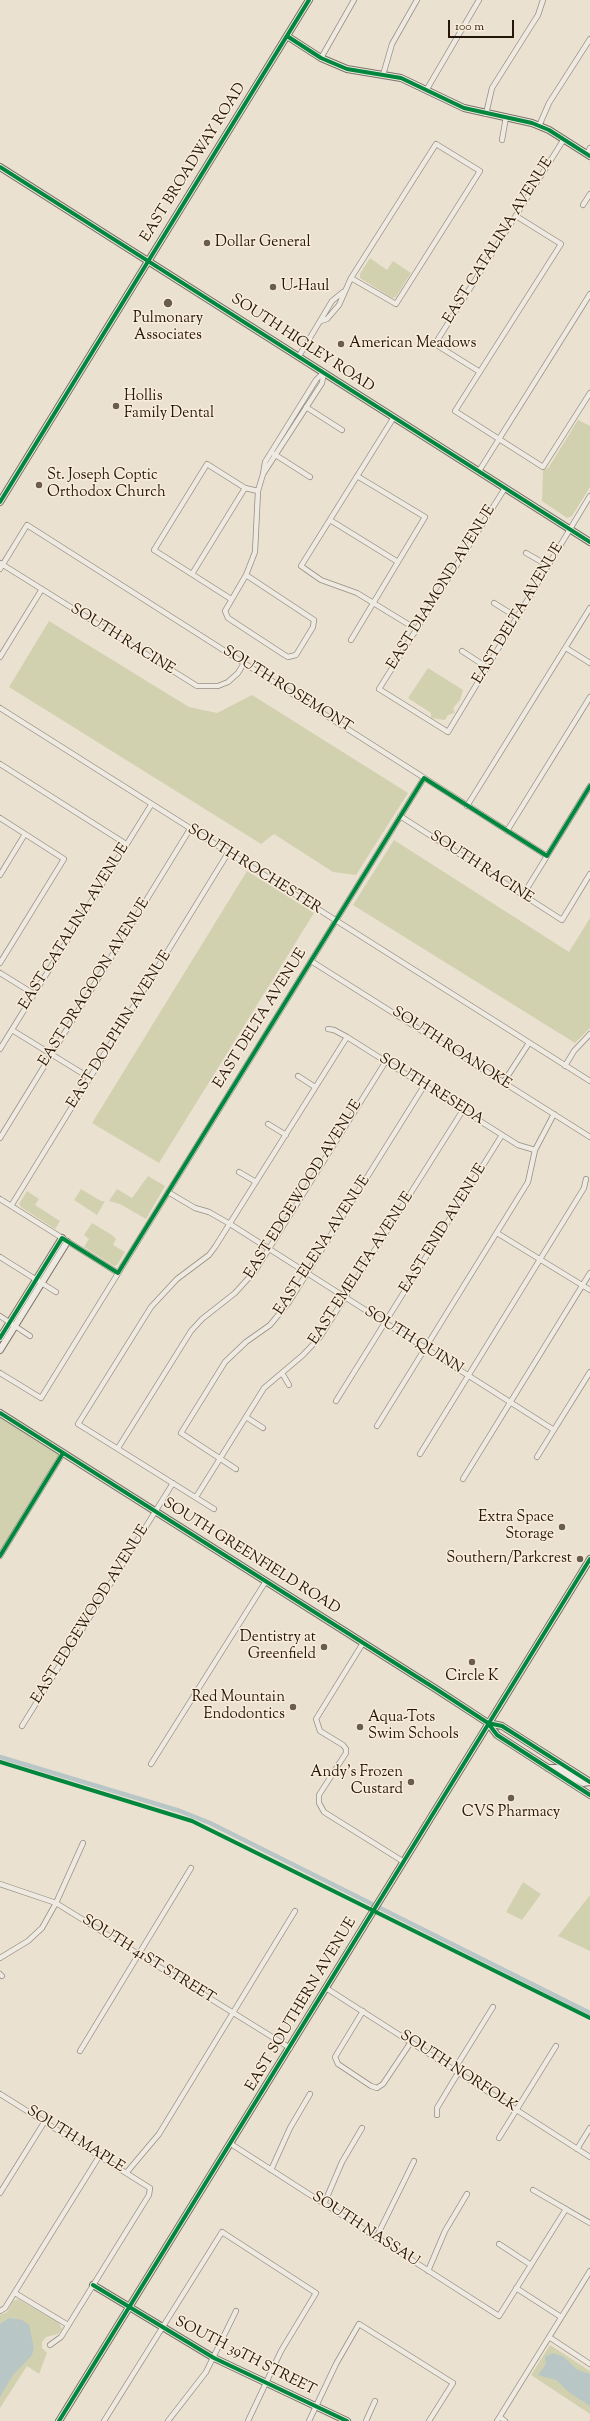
<!DOCTYPE html>
<html>
<head>
<meta charset="utf-8">
<style>
	body { margin:0 }
	#map { position:relative; width:590px; height:2421px; overflow:hidden; background:#ebe1d1; font-family:"Sorts Mill Goudy",serif }
	canvas { display:block }
	.scale { position:absolute; left:448px; top:20px; width:66px; height:18px; box-sizing:border-box; border:2px solid #25160b; border-top:0; padding-left:5px; font-size:12px; line-height:14px; white-space:nowrap; color:#25160b; -webkit-text-stroke:3px #f9edda; paint-order:stroke }
</style>
</head>
<body>
<div id="map">
<canvas width="590" height="2421"></canvas>
<div class="scale">100 m</div>
</div>
<script>
const c = document.querySelector('canvas').getContext('2d');
c.lineJoin = 'round';
function paint(path, color) { c.fillStyle = color; c.fill(path, 'evenodd'); }
const poly = rows => new Path2D(rows.map(r => 'M' + r).join(''));
function stroke(path, color, width, dash) { c.strokeStyle = color; c.lineWidth = width; c.lineCap = dash ? 'butt' : 'round'; c.setLineDash(dash || []); c.stroke(path); }
function drawText(font, color, halo, rows, align = 'center') {
  c.font = font + ' "Sorts Mill Goudy",serif'; c.lineWidth = 3; c.setLineDash([]); c.textBaseline = 'middle'; c.strokeStyle = halo; c.fillStyle = color; for (const [text, x, y, turn = 0] of rows) {
    c.save(); c.translate(x, y); c.rotate((+turn || 0) * Math.PI / 180); c.textAlign = isNaN(turn) ? turn : align; if (halo) c.strokeText(text, 0, 0); c.fillText(text, 0, 0); c.restore();
  }
}
const green = poly([
	[370,258,387,270,393,261,411,273,396,297,392,298,360,278,360,274],
	[578,420,590,426,590,487,572,516,567,518,542,501,543,471,549,467],
	[49,621,189,707,217,713,252,695,408,793,356,875,333,872,274,834,261,844,9,687],
	[428,668,463,690,460,700,453,708,455,713,448,715,445,720,431,718,431,713,408,698],
	[394,840,569,952,590,918,590,1028,575,1043,353,905],
	[247,871,314,913,159,1163,92,1123],
	[148,1176,165,1186,146,1219,120,1204,109,1201,117,1189,132,1198],
	[81,1189,101,1201,105,1201,97,1215,74,1200],
	[27,1191,39,1199,35,1205,60,1221,55,1229,21,1207,19,1204],
	[92,1223,112,1235,116,1239,113,1245,125,1252,117,1265,114,1266,84,1247,89,1239,84,1235],
	[2,1414,63,1453,0,1556,0,1417],
	[523,1882,541,1894,522,1920,506,1912],
	[590,1895,590,1951,558,1936],
	[18,2299,59,2323,62,2329,58,2334,46,2337,42,2342,42,2348,47,2353,39,2374,27,2366,0,2408,0,2315,7,2312,13,2301],
	[550,2345,590,2371,590,2414,531,2375]
]);
const water = poly([
	[9,2318,22,2320,29,2325,34,2348,32,2355,13,2375,0,2397,0,2324],
	[552,2353,564,2357,576,2369,590,2374,590,2406,570,2393,556,2380,538,2375,546,2364,545,2357]
]);
const canal = poly([
	[0,1757,180,1811,210,1823,590,2013]
]);
const street = poly([
	[321,58,354,0],
	[383,75,392,44,417,0],
	[427,89,479,0],
	[486,114,492,88,538,15,543,0],
	[539,126,549,103,590,39],
	[502,140,506,117],
	[587,154,590,148],
	[583,205,590,194],
	[516,216,561,244,455,411,543,467,590,393],
	[321,321,327,319,339,305,351,278,436,144,480,171,396,304,351,278],
	[299,356,332,301,343,292],
	[480,372,435,344,564,139],
	[306,407,342,430],
	[394,417,301,566,321,580,357,593,416,629],
	[274,454,310,477],
	[479,471,590,294],
	[263,474,265,462,316,380,324,372],
	[505,488,379,689,448,732,590,496],
	[330,520,398,562],
	[526,553,547,565],
	[0,563,197,686,218,686,228,682,238,673,244,663],
	[0,569,27,525,547,856],
	[192,574,245,488],
	[246,575,314,620,313,627,296,655,288,657,283,654,228,618,225,611,246,575,255,552,258,491,263,474,322,383,324,372],
	[231,599,154,550,207,464,245,488,258,491],
	[494,603,518,618],
	[351,640,425,517,357,476],
	[566,648,590,663],
	[462,651,488,668],
	[0,657,42,589],
	[0,708,590,1081],
	[0,764,126,844],
	[467,806,590,608],
	[400,816,562,920,590,874],
	[0,818,64,859,0,963],
	[507,831,590,697],
	[0,875,25,834],
	[523,895,590,786],
	[311,961,590,1137],
	[0,973,34,994],
	[328,1029,334,1030,347,1037,518,1145,535,1150],
	[12,1030,90,1078],
	[0,1049,151,805],
	[565,1066,574,1051,590,1034],
	[298,1076,315,1087],
	[503,1083,529,1043],
	[268,1124,286,1135],
	[0,1138,190,829],
	[239,1172,256,1182],
	[168,1192,195,1208,209,1212,230,1224,554,1430],
	[0,1199,118,1273],
	[11,1206,228,853],
	[497,1233,590,1290],
	[0,1257,56,1292],
	[0,1316,30,1336],
	[0,1373,41,1398,424,778],
	[282,1373,289,1385],
	[336,1401,502,1135],
	[246,1417,263,1428],
	[377,1426,528,1182,535,1150,554,1114],
	[118,1448,191,1331,202,1319,235,1293,255,1271,386,1061],
	[420,1454,584,1188,586,1179],
	[537,1457,590,1372],
	[236,1469,181,1433,225,1362,246,1342,270,1325,289,1302,424,1086],
	[463,1479,590,1273],
	[196,1497,264,1388,303,1355,320,1337,463,1110],
	[214,1509,78,1424,151,1307,177,1279,209,1255,215,1247,347,1037],
	[0,1556,63,1453],
	[363,1643,316,1719,320,1731,343,1745,346,1749,346,1753,319,1795,319,1803,324,1812,404,1862],
	[22,1726,173,1483],
	[151,1764,266,1581],
	[0,1884,56,1903,290,2048],
	[0,1958,28,1941,42,1928,56,1903,83,1843],
	[0,1974,2,1976],
	[326,1988,590,2157],
	[363,2011,335,2057,338,2064,371,2086,377,2088,383,2084,411,2042],
	[80,2051,191,1868],
	[454,2070,493,2007],
	[0,2094,150,2188,149,2195,61,2337,50,2345],
	[437,2115,437,2108,458,2073],
	[499,2138,556,2046],
	[231,2144,499,2316,566,2209],
	[577,2149,590,2128],
	[271,2170,290,2128,310,2094],
	[127,2172,159,2134,295,1911],
	[533,2190,590,2223],
	[0,2193,45,2121],
	[324,2204,342,2162,362,2128],
	[376,2238,414,2161],
	[499,2244,531,2265],
	[428,2271,445,2231,467,2194],
	[516,2288,561,2317],
	[15,2293,68,2325],
	[0,2311,5,2308,100,2155],
	[549,2337,590,2364],
	[500,2417,505,2421],
	[104,2421,222,2232,316,2293,281,2351,248,2421],
	[168,2421,206,2372,236,2311],
	[309,2421,336,2364,359,2324,453,2383,429,2421],
	[366,2421,375,2401],
	[497,2421,590,2271]
]);
const secondary = poly([
	[287,36,321,58,347,69,401,78,464,108,532,123,549,130,590,156],
	[0,167,590,542],
	[0,502,309,0],
	[0,1338,62,1238],
	[0,1350,67,1242],
	[0,1413,436,1689,488,1723,497,1735,590,1795],
	[488,1723,502,1726,590,1782],
	[548,1768,557,1768,583,1783,589,1782],
	[93,2285,214,2358,347,2421],
	[59,2421,590,1559]
]);
const cycleway = poly([
	[287,36,321,58,347,69,401,78,464,108,532,123,549,130,590,156],
	[0,167,590,542],
	[0,502,309,0],
	[0,1338,62,1238,118,1273,424,778,547,856,590,786],
	[0,1413,436,1689,488,1723,497,1735,590,1795],
	[0,1556,63,1453],
	[488,1723,502,1726,590,1782],
	[0,1762,192,1821,590,2018],
	[93,2285,214,2358,347,2421],
	[59,2421,590,1559]
]);
const markers = [
	[207,243,4,"#6a5d50"],
	[273,287,4,"#6a5d50"],
	[168,303,5,"#6a5d50"],
	[341,344,4,"#6a5d50"],
	[116,406,4,"#6a5d50"],
	[39,485,4,"#6a5d50"],
	[562,1527,4,"#6a5d50"],
	[580,1559,4,"#6a5d50"],
	[324,1647,4,"#6a5d50"],
	[472,1662,4,"#6a5d50"],
	[293,1707,4,"#6a5d50"],
	[360,1727,4,"#6a5d50"],
	[411,1782,4,"#6a5d50"],
	[511,1798,4,"#6a5d50"]
];
const streetNames = [
	["EAST BROADWAY ROAD",194,163,-58],
	["EAST CATALINA AVENUE",499,241,-58],
	["SOUTH HIGLEY ROAD",302,344,33],
	["EAST DIAMOND AVENUE",442,588,-58],
	["EAST DELTA AVENUE",519,614,-59],
	["SOUTH RACINE",122,640,32],
	["SOUTH ROSEMONT",287,690,32],
	["SOUTH RACINE",481,868,33],
	["SOUTH ROCHESTER",254,870,32],
	["EAST CATALINA AVENUE",75,927,-58],
	["EAST DRAGOON AVENUE",95,983,-58],
	["EAST DELTA AVENUE",261,1019,-58],
	["EAST DOLPHIN AVENUE",120,1030,-58],
	["SOUTH ROANOKE",451,1049,33],
	["SOUTH RESEDA",431,1090,32],
	["EAST EDGEWOOD AVENUE",304,1190,-58],
	["EAST ENID AVENUE",444,1229,-58],
	["EAST ELENA AVENUE",323,1246,-57],
	["EAST EMELITA AVENUE",362,1269,-57],
	["SOUTH QUINN",413,1341,32],
	["SOUTH GREENFIELD ROAD",251,1557,32],
	["EAST EDGEWOOD AVENUE",91,1615,-58],
	["SOUTH 41ST STREET",148,1960,32],
	["EAST SOUTHERN AVENUE",302,2005,-59],
	["SOUTH NORFOLK",458,2072,33],
	["SOUTH MAPLE",75,2140,32],
	["SOUTH NASSAU",365,2230,33],
	["SOUTH 39TH STREET",245,2357,27]
];
const poiNames = [
	["Dollar General",215,243],
	["U-Haul",281,287],
	["Pulmonary",168,319,"center"],
	["Associates",168,336,"center"],
	["American Meadows",349,344],
	["Hollis",124,397],
	["Family Dental",124,414],
	["St. Joseph Coptic",47,476],
	["Orthodox Church",47,493],
	["Extra Space",554,1518,"right"],
	["Storage",554,1535,"right"],
	["Southern/Parkcrest",572,1559,"right"],
	["Dentistry at",316,1638,"right"],
	["Greenfield",316,1655,"right"],
	["Circle K",472,1677,"center"],
	["Red Mountain",285,1698,"right"],
	["Endodontics",285,1715,"right"],
	["Aqua-Tots",368,1718],
	["Swim Schools",368,1735],
	["Andy's Frozen",403,1773,"right"],
	["Custard",403,1790,"right"],
	["CVS Pharmacy",511,1813,"center"]
];
paint(green, '#d1d1b0');
paint(water, '#b9c6c6');
stroke(canal, '#b9c6c6', 4.5);
stroke(street, '#958e83', 6);
stroke(secondary, '#7a7268', 8);
stroke(street, '#eeeae1', 4.5);
stroke(secondary, '#eeeae1', 6);
stroke(cycleway, '#00873e', 4);
for (const [x, y, r, color] of markers) { const dot = new Path2D(); dot.arc(x, y, r, 0, 2 * Math.PI); c.fillStyle = color; c.fill(dot); stroke(dot, '#f9edda', 1.5); }
drawText('15px', '#25160b', '#f9edda', streetNames);
drawText('15px', '#25160b', '#f9edda', poiNames, 'left');
</script>
</body>
</html>
